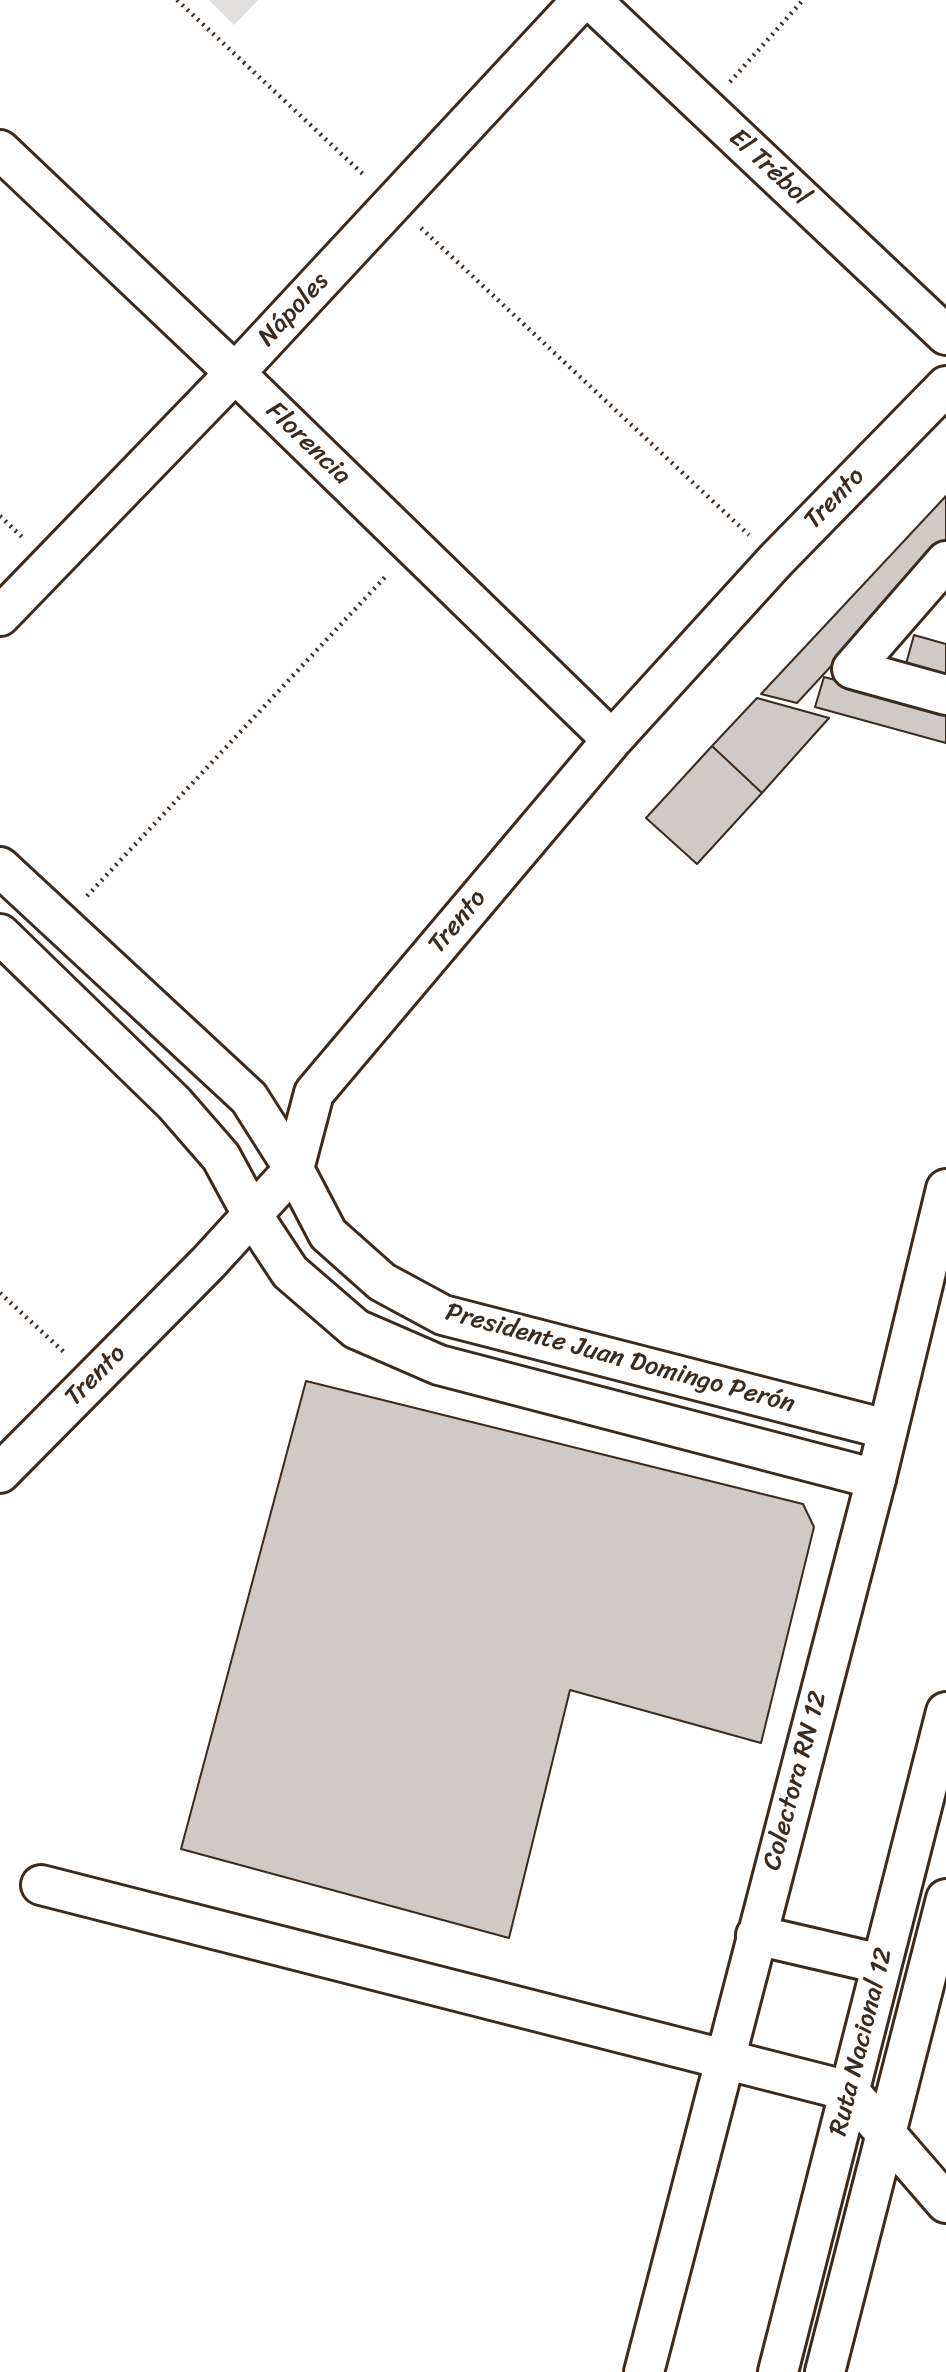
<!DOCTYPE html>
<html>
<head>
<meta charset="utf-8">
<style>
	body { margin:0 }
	canvas { display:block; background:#fff }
</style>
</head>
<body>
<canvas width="946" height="2372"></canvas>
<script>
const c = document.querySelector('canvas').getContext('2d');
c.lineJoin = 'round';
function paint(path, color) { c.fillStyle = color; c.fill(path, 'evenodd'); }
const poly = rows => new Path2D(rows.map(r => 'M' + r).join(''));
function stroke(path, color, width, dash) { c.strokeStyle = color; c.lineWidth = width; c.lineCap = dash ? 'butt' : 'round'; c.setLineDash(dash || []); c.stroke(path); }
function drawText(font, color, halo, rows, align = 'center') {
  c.font = font + ' Sriracha,sans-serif'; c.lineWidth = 6; c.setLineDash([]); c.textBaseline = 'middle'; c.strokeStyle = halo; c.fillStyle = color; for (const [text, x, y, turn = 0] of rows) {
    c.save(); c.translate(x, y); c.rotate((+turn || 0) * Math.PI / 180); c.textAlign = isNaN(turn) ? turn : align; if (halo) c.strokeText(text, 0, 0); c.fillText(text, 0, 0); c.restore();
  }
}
const green = poly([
	[209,0,258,0,234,25]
]);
const building = poly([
	[946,496,946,542,797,703,761,694,946,496],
	[914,635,946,644,946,675,906,664,914,635],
	[824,677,946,709,946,743,815,707,824,677],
	[757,698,829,718,762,793,712,746,757,698],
	[712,746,762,793,697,864,646,818,712,746],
	[306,1381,803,1504,814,1527,761,1743,570,1690,509,1938,181,1849,306,1381]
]);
const path = poly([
	[177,0,366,177],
	[730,82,803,0],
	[421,228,749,535],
	[0,516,22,537],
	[87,896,387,575],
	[0,1293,66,1354]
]);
const minor = poly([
	[591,0,946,335],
	[0,150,235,373,612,740],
	[946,561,852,669,946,695],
	[0,616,235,373,582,0],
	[0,1473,208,1263,294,1169,314,1093,612,740,776,560,946,386],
	[41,1885,849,2091,946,2203],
	[756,1935,881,1964],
	[644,2372,876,1479,946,1189],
	[825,2372,946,1899]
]);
const major = poly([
	[0,867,249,1098,294,1169,328,1234,382,1282,443,1315,886,1429],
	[0,934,174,1103,221,1157,253,1216,290,1272,356,1329,439,1365,876,1479]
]);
const highway = poly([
	[778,2372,946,1712]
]);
const streetNames = [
	["El Trébol",769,168,43],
	["Nápoles",294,310,-47],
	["Florencia",308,444,44],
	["Trento",835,499,-46],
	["Trento",458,922,-50],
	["Presidente Juan Domingo Perón",620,1359,15],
	["Trento",96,1376,-45],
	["Colectora RN 12",796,1781,-75],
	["Ruta Nacional 12",862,2042,-76]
];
paint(green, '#e2e0de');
paint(building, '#cfcac7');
stroke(building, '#3b2a1e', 2);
stroke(minor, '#3b2a1e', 44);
stroke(major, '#3b2a1e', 44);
stroke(highway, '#3b2a1e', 44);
stroke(path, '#3b2a1e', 4.5, [2, 5]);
stroke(minor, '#fff', 38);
stroke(major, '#fff', 38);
stroke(highway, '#fff', 38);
drawText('26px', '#3b2a1e', '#fff', streetNames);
</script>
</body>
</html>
